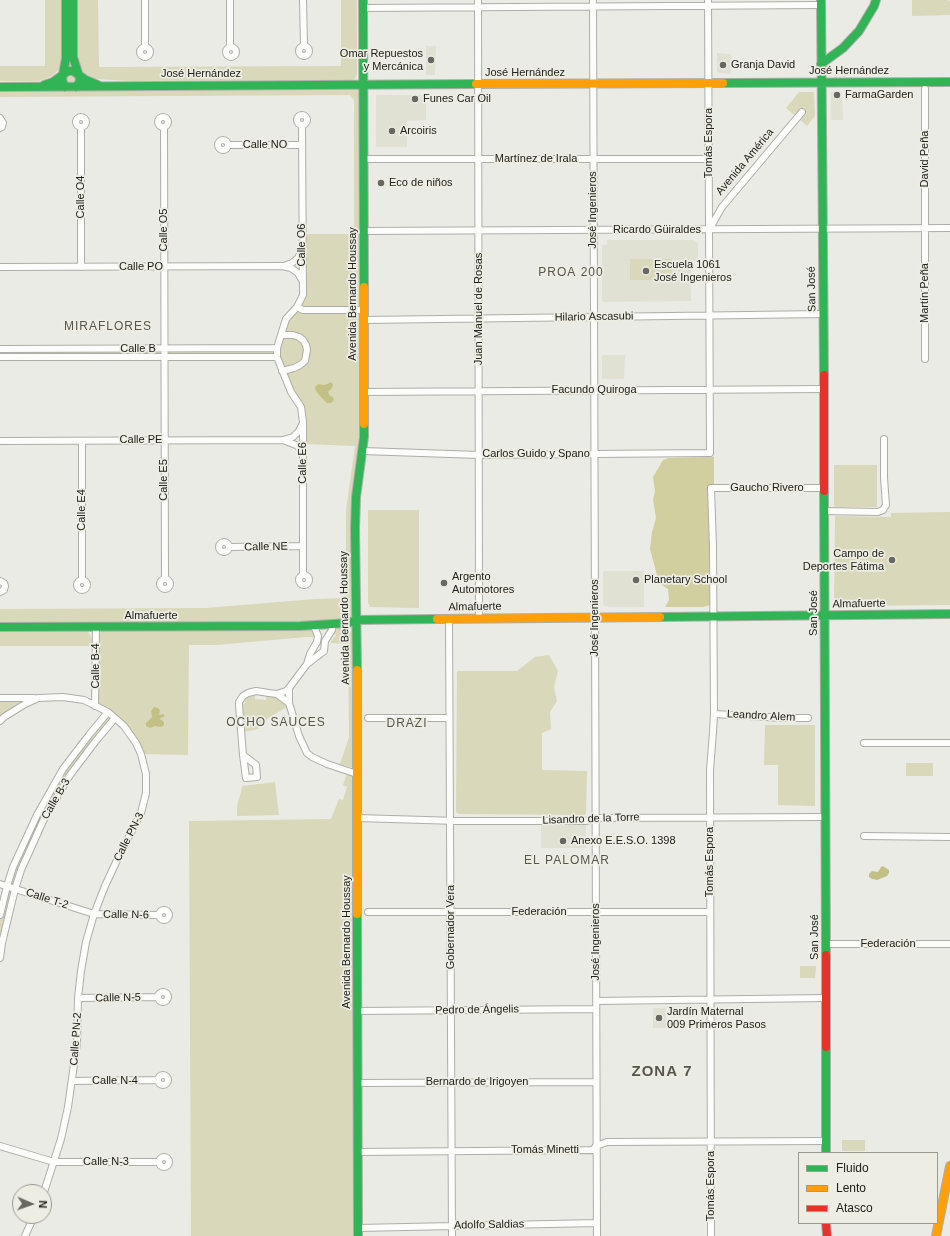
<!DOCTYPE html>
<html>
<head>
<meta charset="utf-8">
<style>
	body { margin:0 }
	#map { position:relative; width:950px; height:1236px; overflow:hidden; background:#ebebe5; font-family:Helvetica,sans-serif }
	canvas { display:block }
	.legend { position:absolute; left:798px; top:1152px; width:140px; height:72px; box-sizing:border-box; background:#edede3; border:1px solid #9b9b94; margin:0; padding:5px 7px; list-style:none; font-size:12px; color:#21211d }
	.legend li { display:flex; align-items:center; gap:8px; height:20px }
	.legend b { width:20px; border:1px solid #9b9b94 }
	.north { position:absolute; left:12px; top:1184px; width:40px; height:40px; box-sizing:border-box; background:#edede3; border:1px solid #9b9b94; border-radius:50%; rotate:92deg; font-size:11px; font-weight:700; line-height:16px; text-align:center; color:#21211d }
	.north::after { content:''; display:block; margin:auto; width:14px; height:18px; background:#686863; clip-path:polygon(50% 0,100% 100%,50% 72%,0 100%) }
</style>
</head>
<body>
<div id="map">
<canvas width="950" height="1236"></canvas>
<ul class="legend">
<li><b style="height:5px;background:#30b455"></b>Fluido</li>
<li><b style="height:5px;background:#ff9f0a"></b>Lento</li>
<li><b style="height:5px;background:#e5322d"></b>Atasco</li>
</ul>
<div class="north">N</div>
</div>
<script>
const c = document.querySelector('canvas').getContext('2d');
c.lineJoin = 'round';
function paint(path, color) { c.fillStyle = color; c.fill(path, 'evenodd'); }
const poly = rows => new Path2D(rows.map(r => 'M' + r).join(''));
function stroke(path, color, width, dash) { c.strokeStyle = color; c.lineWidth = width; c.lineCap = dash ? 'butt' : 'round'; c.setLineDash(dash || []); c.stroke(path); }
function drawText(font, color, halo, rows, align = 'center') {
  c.font = font + ' Helvetica,sans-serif'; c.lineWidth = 3.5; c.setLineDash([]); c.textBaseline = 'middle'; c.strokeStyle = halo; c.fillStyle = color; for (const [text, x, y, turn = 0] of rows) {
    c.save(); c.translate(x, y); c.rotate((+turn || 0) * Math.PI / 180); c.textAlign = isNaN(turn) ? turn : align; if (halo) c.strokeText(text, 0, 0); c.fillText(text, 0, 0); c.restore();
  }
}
const built = poly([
	[426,46,436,46,435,75,426,75],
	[717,53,731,54,731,74,719,73,717,71],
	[831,92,842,92,843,120,831,120],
	[376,95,426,95,426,120,407,121,407,147,376,147],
	[607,240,693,240,698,244,698,260,691,261,691,301,602,302,602,245,607,245],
	[602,355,625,355,624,379,602,379],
	[603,571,644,571,644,607,610,607,603,605],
	[541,825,586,825,586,848,541,848],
	[653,1008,666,1008,666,1028,653,1028]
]);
const green = poly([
	[45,0,65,0,65,53,61,68,52,76,39,81,0,81,0,66,45,66],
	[75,0,98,0,99,67,341,66,341,0,357,0,357,74,355,79,352,80,131,81,95,79,84,74,81,71,76,57],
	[912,0,947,0,950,1,950,15,912,16],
	[65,73,94,83,363,84,364,410,358,473,357,620,348,623,0,627,0,609,205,608,315,599,343,598,346,594,346,510,355,446,303,444,301,407,277,357,0,357,0,349,277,348,283,329,303,295,302,234,354,234,354,100,350,95,0,97,0,87,38,87],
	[799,92,814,92,815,116,807,126,786,108],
	[630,259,672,259,672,280,630,280],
	[834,465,877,465,877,507,834,507],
	[368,510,419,510,419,608,370,607,368,603],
	[950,512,950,605,837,606,834,603,835,516,891,517,891,513],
	[340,626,345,627,353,633,354,768,340,764,349,737,348,644,330,643,336,635,334,633],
	[311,629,313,630,316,639,313,637,306,637,217,645,189,645,188,755,141,754,115,718,70,775,21,870,0,958,0,915,7,886,52,787,107,713,95,706,98,639,99,634,102,631],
	[87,631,90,634,92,639,92,646,0,646,0,632],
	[549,655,558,671,554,687,557,701,550,712,551,729,542,733,542,770,587,771,586,814,584,815,459,814,456,812,457,671,517,671,535,657],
	[255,694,255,699,266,700,266,695,275,697,284,702,287,707,268,718,258,729,245,732,243,705,247,698],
	[0,698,38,698,0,721],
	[765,725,815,725,815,806,778,805,778,765,764,765],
	[906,763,933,763,933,776,906,776],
	[347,773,354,776,358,1236,191,1236,189,821,331,819,339,799,343,800,347,787,343,785],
	[275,782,279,815,237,816,237,806,242,788,242,786],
	[800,966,816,966,815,978,800,978],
	[842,1140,865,1140,865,1151,842,1151]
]);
const forest = poly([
	[707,457,714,457,714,485,709,490,710,605,703,607,665,607,669,600,668,589,659,583,650,549,652,532,656,518,653,500,655,491,653,477,663,460,669,458]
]);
const water = poly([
	[331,382,333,385,332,388,328,392,330,396,333,397,334,400,331,403,327,403,321,397,316,391,315,387,318,384,325,385],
	[154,707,158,708,160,710,159,715,164,714,164,717,160,718,160,719,164,722,164,725,161,727,155,726,150,728,146,726,146,723,152,717,151,711],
	[883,866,889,870,889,873,887,876,877,880,872,879,869,877,869,874,872,871,878,872,881,867]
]);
const street = poly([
	[145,0,145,46],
	[230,0,230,46],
	[303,0,304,46],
	[478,0,479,618],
	[593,0,597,1236],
	[363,8,821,5],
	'299 51a5 5 0 1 1 10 0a5 5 0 1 1-10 0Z',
	'140 52a5 5 0 1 1 10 0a5 5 0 1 1-10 0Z',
	'226 52a5 5 0 1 1 10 0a5 5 0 1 1-10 0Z',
	'297 120a5 5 0 1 1 10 0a5 5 0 1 1-10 0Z',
	'76 122a5 5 0 1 1 10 0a5 5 0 1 1-10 0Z',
	'158 122a5 5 0 1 1 10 0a5 5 0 1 1-10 0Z',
	[0,118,3,123,2,127,0,128],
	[302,126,303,295,297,307,286,319,277,348,277,357,291,392,301,407,303,422,303,574],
	[81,127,81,267],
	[164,127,165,579],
	'218 145a5 5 0 1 1 10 0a5 5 0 1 1-10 0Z',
	[228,145,302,145],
	[363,159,709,159],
	[710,228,722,207,802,112],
	[363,231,950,228],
	[284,266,292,263,298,258,302,250],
	[0,267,282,266,291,268,298,273,302,280],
	[297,307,303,310,364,310],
	[364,320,824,314],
	[281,335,293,335,299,337,303,340,306,345,307,350,305,361,300,365,294,368,282,371],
	[0,349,277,348],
	[0,357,277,357],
	[925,359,925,89],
	[364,392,824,389],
	[283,440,296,445,303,451],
	[0,441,283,440,293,437,299,431,302,425],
	[82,441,82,580],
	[363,451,479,455,710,453,708,0],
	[824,511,878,512,883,510,886,505,884,478,884,439],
	'219 547a5 5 0 1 1 10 0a5 5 0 1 1-10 0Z',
	[230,547,303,546],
	'299 580a5 5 0 1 1 10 0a5 5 0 1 1-10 0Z',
	'160 584a5 5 0 1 1 10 0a5 5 0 1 1-10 0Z',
	'77 585a5 5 0 1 1 10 0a5 5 0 1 1-10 0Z',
	[0,581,4,583,5,586,4,590,0,592],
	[449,618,452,1236],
	[307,664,324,651,325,641,332,630,333,624],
	[289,688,289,703,299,736,307,753,312,757,327,764,357,774],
	[277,694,286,691,289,688,307,664,310,654,317,642,318,636,314,626],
	[0,698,34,698],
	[95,706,96,627],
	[714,714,783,718,808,718],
	[368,718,449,718],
	[0,721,4,717,25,704,38,698,63,697,84,700,108,712,124,726,136,743,141,754,146,774,146,793,141,813,118,858,105,886,94,914,86,942,81,971,78,998,77,1043,68,1107,61,1139,44,1192],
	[864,743,950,743],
	[243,755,256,765,257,777,246,778,243,755,239,705,239,702,243,696,248,693,256,691,269,693,277,694,289,703],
	[357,818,458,821,585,821,600,818,825,817],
	[864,836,950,837],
	[0,884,94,914,158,915],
	'159 915a5 5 0 1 1 10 0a5 5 0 1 1-10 0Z',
	[368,912,710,912],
	[0,915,7,886,13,867,37,815,63,769,89,735,108,712],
	[826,944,950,944],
	[0,958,2,943,15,889,21,870,44,819,70,775,95,742,115,718],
	'158 997a5 5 0 1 1 10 0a5 5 0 1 1-10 0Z',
	[78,998,158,997],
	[596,1001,826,998],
	[358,1011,596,1009],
	'158 1080a5 5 0 1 1 10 0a5 5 0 1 1-10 0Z',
	[72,1081,158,1080],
	[358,1083,596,1082],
	[0,1146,54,1162,159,1162],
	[358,1152,593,1150,596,1146,607,1142,826,1141],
	'159 1162a5 5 0 1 1 10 0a5 5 0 1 1-10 0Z',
	[358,1228,597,1223],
	[25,1236,34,1216],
	[711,1236,710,770,713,732,714,714,713,547,711,488,824,488]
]);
const fast = poly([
	[73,0,73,57,80,79,79,83,76,87],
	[363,0,364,287],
	[821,0,824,375],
	[821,64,843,48,859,31,874,6,876,0],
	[723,83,950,82],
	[44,85,53,82,68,71,73,71,86,80,98,85],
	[0,87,476,84],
	[65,87,62,80,66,58,66,0],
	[824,491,826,955],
	[660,617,950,614],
	[0,627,300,626,348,623,357,620,437,619],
	[357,670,355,529,356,497,364,437,364,424],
	[357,914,358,1236],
	[826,1047,826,1153]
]);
const slow = poly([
	[476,84,723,83],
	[364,287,364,424],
	[437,619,660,617],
	[357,670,357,914],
	[936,1236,950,1166]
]);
const jam = poly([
	[824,375,824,491],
	[826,955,826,1047],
	[826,1223,827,1236]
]);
const markers = [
	[431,60,4,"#686863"],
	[723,65,4,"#686863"],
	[837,95,4,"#686863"],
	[415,99,4,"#686863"],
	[392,131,4,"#686863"],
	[381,183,4,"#686863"],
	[646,271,4,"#686863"],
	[892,560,4,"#686863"],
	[636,580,4,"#686863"],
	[444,583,4,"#686863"],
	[563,841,4,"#686863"],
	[659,1018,4,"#686863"]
];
const poiNames = [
	["Omar Repuestos",423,54,"right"],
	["y Mercánica",423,67,"right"],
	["Granja David",731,65],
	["FarmaGarden",845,95],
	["Funes Car Oil",423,99],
	["Arcoiris",400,131],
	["Eco de niños",389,183],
	["Escuela 1061",654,265],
	["José Ingenieros",654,278],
	["Campo de",884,554,"right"],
	["Deportes Fátima",884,567,"right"],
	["Argento",452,577],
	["Automotores",452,590],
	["Planetary School",644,580],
	["Anexo E.E.S.O. 1398",571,841],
	["Jardín Maternal",667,1012],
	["009 Primeros Pasos",667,1025]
];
const streetNames = [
	["José Hernández",849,71],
	["José Hernández",525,73],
	["José Hernández",201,74],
	["Tomás Espora",709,143,-90],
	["Calle NO",265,145],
	["Martínez de Irala",536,159],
	["David Peña",925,159,-90],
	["Avenida América",745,162,-50],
	["Calle O4",81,197,-90],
	["José Ingenieros",593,210,-90],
	["Calle O5",164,230,-90],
	["Ricardo Güiraldes",657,230],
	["Calle O6",302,245,-90],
	["Calle PO",141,267],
	["San José",812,289,-91],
	["Martín Peña",925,293,-90],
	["Avenida Bernardo Houssay",353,294,-90],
	["Juan Manuel de Rosas",479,309,-90],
	["Hilario Ascasubi",594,317,-1],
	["Calle B",138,349],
	["Facundo Quiroga",594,390],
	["Calle PE",141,440],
	["Carlos Guido y Spano",536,454],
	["Calle E6",303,463,-90],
	["Calle E5",164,480,-90],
	["Gaucho Rivero",767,488],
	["Calle E4",82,510,-90],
	["Calle NE",266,547,-1],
	["Almafuerte",859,604,-1],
	["Almafuerte",475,607,-1],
	["San José",814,613,-90],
	["Almafuerte",151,616],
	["Avenida Bernardo Houssay",345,618,-91],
	["José Ingenieros",595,618,-90],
	["Calle B-4",96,666,-90],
	["Leandro Alem",761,716,3],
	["Calle B-3",56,799,-60],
	["Lisandro de la Torre",591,819,-2],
	["Calle PN-3",129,837,-63],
	["Tomás Espora",710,862,-90],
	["Calle T-2",47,899,18],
	["Federación",539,912],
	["Calle N-6",126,915,1],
	["Gobernador Vera",451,927,-90],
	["San José",815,937,-90],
	["Avenida Bernardo Houssay",347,942,-90],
	["José Ingenieros",596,942,-90],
	["Federación",888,944],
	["Calle N-5",118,998,-1],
	["Pedro de Ángelis",477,1010,-1],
	["Calle PN-2",76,1039,-86],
	["Calle N-4",115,1081],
	["Bernardo de Irigoyen",477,1082],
	["Tomás Minetti",545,1150],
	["Calle N-3",106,1162],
	["Tomás Espora",711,1186,-90],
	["Adolfo Saldias",489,1225,-1]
];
const neighbourhoodNames = [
	["PROA 200",571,273],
	["MIRAFLORES",108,327],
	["OCHO SAUCES",276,723],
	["DRAZI",407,724],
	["EL PALOMAR",567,861]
];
const districtNames = [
	["ZONA 7",662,1072]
];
paint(built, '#e0e0d3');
paint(green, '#d9d8ba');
paint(forest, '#d1cf9f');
paint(water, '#c3c086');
stroke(street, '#aeaea9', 8);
stroke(fast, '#aeaea9', 10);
stroke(slow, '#aeaea9', 10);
stroke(jam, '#aeaea9', 10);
stroke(street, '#fcfcfb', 6);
stroke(fast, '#30b455', 8);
stroke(slow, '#ff9f0a', 8);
stroke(jam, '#e5322d', 8);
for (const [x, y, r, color] of markers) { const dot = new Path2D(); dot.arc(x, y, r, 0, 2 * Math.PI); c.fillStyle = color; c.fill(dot); stroke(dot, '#edede3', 1.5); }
drawText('11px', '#21211d', '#edede3', poiNames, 'left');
drawText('11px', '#21211d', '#edede3', streetNames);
c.letterSpacing = '1px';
drawText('12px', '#56564d', '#edede3', neighbourhoodNames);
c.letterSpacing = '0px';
c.letterSpacing = '1px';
drawText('bold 15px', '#56564d', '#edede3', districtNames);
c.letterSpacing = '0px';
</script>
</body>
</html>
